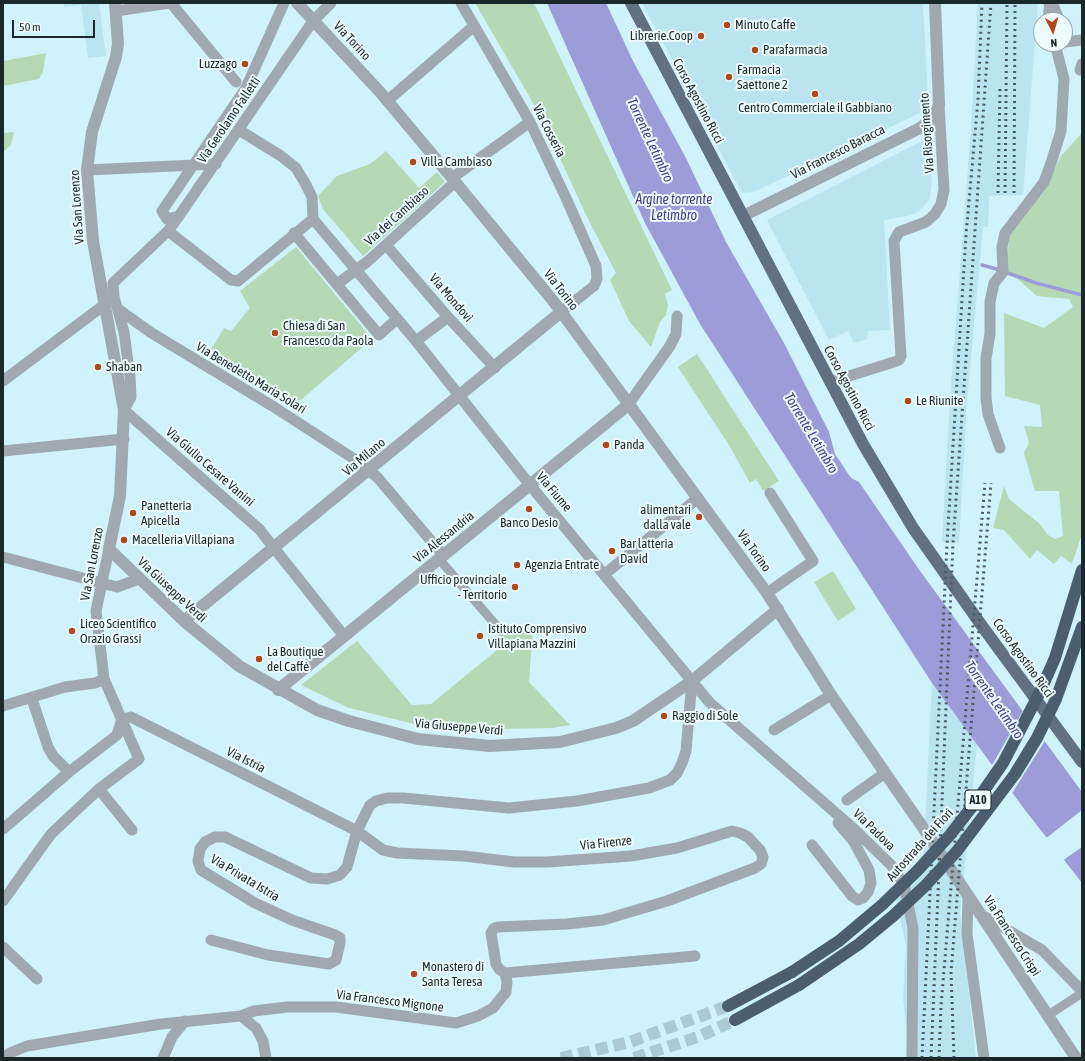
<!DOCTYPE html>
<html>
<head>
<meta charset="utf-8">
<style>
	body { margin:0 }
	#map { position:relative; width:1085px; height:1061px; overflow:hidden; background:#cff2fb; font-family:"Asap Condensed",sans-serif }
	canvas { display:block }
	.frame { position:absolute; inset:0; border:4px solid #1b282b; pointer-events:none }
	.north { position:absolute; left:1033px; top:12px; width:40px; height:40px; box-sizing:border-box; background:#edfbff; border:1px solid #99a7aa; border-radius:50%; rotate:175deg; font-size:11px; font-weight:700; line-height:16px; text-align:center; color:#1b282b }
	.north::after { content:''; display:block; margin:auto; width:14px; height:18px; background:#ae491c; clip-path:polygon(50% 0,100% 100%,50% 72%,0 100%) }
	.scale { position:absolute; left:12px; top:20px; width:83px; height:18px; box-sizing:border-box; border:2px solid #1b282b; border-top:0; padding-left:5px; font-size:12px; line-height:14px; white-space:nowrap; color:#1b282b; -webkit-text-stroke:3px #edfbff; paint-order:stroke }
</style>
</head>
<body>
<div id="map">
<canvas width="1085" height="1061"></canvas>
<div class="frame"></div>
<div class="north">N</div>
<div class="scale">50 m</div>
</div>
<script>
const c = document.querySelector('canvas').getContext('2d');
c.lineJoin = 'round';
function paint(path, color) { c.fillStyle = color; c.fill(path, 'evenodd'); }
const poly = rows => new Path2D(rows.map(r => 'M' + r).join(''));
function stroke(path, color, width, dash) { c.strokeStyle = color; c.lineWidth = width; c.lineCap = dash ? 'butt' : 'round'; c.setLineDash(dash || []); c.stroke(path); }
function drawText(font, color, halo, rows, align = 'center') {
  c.font = font + ' "Asap Condensed",sans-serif'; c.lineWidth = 4; c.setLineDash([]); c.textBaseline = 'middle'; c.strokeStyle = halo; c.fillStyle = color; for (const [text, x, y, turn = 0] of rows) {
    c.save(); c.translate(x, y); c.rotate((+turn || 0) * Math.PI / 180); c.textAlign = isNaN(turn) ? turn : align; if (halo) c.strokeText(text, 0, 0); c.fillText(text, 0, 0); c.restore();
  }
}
const built = poly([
	[64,3,99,3,106,56,88,58,81,5,64,7],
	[642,3,923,3,928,100,922,112,754,192,742,193],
	[978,3,1038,3,1023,195,989,196,988,227,983,227,967,401,959,543,942,542,950,398,971,129],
	[928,138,932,181,930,198,925,205,918,212,907,216,884,220,890,330,868,331,867,339,854,343,848,331,829,340,767,220],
	[932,683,977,744,960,912,976,1058,906,1058,907,1034,903,998,906,946,895,895,923,868]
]);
const green = poly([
	[475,3,534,3,672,290,665,294,668,305,666,315,660,322,651,347,629,321,610,280,616,273,588,219,539,113],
	[46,53,43,72,39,79,3,86,3,61],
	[14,132,11,145,3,152,3,133],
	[1082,133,1082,534,1072,564,1061,556,1054,564,1037,550,1030,559,1004,530,993,528,1004,486,1009,499,1040,524,1048,535,1055,539,1063,536,1059,491,1035,491,1024,453,1029,443,1024,426,1042,427,1040,405,1005,396,1004,313,1044,328,1073,307,1069,299,1037,296,1007,270,1009,236,1027,208,1042,194,1061,156],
	[386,151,419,188,437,172,445,182,363,256,323,209,318,196,337,176,370,164],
	[296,247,372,339,295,405,274,395,208,355,224,328,231,331,250,308,240,291],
	[697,354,779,481,763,491,756,479,750,483,729,445,678,367],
	[833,571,856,609,838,621,814,582],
	[501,624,533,627,529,682,570,725,553,728,493,729,418,725,349,708,301,685,357,641,412,705,431,704,497,650]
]);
const water = poly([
	[547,3,606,3,633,61,686,158,726,242,784,343,829,432,835,454,851,478,859,482,920,571,1082,792,1082,883,1025,810,932,683,700,324,645,223]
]);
const pier = poly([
	[1024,709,1046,739,1011,795,991,767],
	[1082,810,1082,847,1062,861,1045,839]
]);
const stream = poly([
	[982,265,1000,270],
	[1005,272,1036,283,1082,295]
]);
const motorwayTunnel = poly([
	[561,1058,630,1042,728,1006],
	[634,1058,698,1037,735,1020]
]);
const pedestrian = poly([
	[439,559,501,631],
	[1047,1016,1082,993]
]);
const minor = poly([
	[171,3,236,82],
	[284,3,246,88,162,211,167,219,179,216,313,21,331,3],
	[461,3,530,122,566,198,596,266,597,279,594,286,561,312],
	[1049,4,1054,7,1059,20],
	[116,11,170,3],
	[1048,20,1050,3],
	[1065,42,1082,40],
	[1080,70,1082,64],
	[387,101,474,26],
	[239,130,281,156,296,168,305,183,312,197,313,219],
	[87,170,216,164],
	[452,178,530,122],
	[179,216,168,231,113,283,114,297,124,332,130,377,131,397,124,410,259,529,344,636],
	[313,219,416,341,530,485,710,703,854,829,891,865,904,884,913,928,912,1058],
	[168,231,231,280,238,281,313,219],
	[294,233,379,335,397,319],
	[386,245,448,317,495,368],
	[337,284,367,262,455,182],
	[118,309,150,332,274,407,362,464,378,478,443,555],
	[416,341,448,317],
	[3,381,104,305],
	[830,382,894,362,899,360,901,356,894,241,899,232,926,222,935,214,941,204,944,190,939,105],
	[628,405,670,346,676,334,677,316],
	[1000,448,988,414,986,398,986,358,990,334,990,302,994,283,1003,272,1002,247,1005,233,1044,182,1051,163,1061,131,1064,79,1055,44],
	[3,451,124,439],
	[3,557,117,587,139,579],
	[605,574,698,498],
	[767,593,813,561,770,493],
	[32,699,48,747,53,756,69,772],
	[3,706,65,687,95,683,104,679],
	[122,719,131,717,357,831,383,850,397,853,464,856,514,862,547,862,631,856,677,848,732,831,740,833,748,837,760,850,763,857,761,864,755,868,667,901,603,920,567,924,498,927,494,928,491,933,496,964,499,969,505,973,695,956],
	[774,730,831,695],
	[99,789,132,830],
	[847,800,885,773],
	[3,829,69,772,117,735,122,719],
	[812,845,852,896,858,900,863,898,868,892,871,883,869,870,854,842,838,823],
	[968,895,967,934,984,1058],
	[3,901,51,834,99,789,139,759,104,679,96,611,109,549],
	[980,914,1042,950,1082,991],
	[211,940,268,955,329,964,336,960,340,943,340,938,335,935,292,920,255,903,201,870,198,861,200,849,205,842,215,837,225,837,311,878,327,879,340,875,347,867,357,831,370,805,376,801,387,798,403,798,509,808,577,801,649,788,670,780,677,773,682,763,686,751,692,681],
	[3,947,37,979],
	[241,1016,254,1011,287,1007,336,1007,456,1023,478,1016,493,1008,506,992,507,982,505,973],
	[5,1058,10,1053,27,1046,161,1024,241,1016,256,1028,263,1041,266,1058],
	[163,1058,172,1037,185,1021]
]);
const tertiary = poly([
	[115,3,118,44,116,57,92,132,87,170,93,241,124,410,120,496,109,549,184,621,239,666,317,710,349,721,418,739,490,746,560,742,616,728,633,721,692,681,778,609],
	[297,3,380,92,452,178,554,302,767,593,831,695,924,829,1076,1058],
	[743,216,920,128,932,119,939,105,935,3],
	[184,621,561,312],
	[278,690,628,405]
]);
const primary = poly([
	[631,3,863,444,913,528,982,626,1082,762]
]);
const motorway = poly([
	[728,1006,792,972],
	[735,1020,799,985]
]);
const rail = poly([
	[998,193,1000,88],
	[1005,193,1007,3],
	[1014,193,1015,3],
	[922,1058,947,544,966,235,978,100,982,3],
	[931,1058,953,543,991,3],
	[939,1058,941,1006,985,483],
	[954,1058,951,972,991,483]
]);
const motorwayBridge = poly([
	[792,972,839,941,883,904,918,870,950,835,978,799,1003,763,1040,692,1055,658,1082,570],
	[799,985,859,944,893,916,925,886,957,851,1015,774,1037,738,1056,699,1082,627]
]);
const markers = [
	[727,25,4,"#ae491c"],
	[701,36,4,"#ae491c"],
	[755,50,4,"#ae491c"],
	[245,64,4,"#ae491c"],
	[729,77,4,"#ae491c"],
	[815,94,4,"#ae491c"],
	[413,162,4,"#ae491c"],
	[275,333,4,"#ae491c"],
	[98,367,4,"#ae491c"],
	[908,401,4,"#ae491c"],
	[606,445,4,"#ae491c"],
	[529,509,4,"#ae491c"],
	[133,513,4,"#ae491c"],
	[699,517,4,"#ae491c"],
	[124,540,4,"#ae491c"],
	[612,551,4,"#ae491c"],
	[517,565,4,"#ae491c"],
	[515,587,4,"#ae491c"],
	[72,631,4,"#ae491c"],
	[480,636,4,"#ae491c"],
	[259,659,4,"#ae491c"],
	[664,716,4,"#ae491c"],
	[414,974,4,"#ae491c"]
];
const shields = [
	[978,800,26]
];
const shieldNames = [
	["A10",978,800]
];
const poiNames = [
	["Minuto Caffe",735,25],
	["Librerie.Coop",693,36,"right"],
	["Parafarmacia",763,50],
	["Luzzago",237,64,"right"],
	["Farmacia",737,70],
	["Saettone 2",737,85],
	["Centro Commerciale il Gabbiano",815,108,"center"],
	["Villa Cambiaso",421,162],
	["Chiesa di San",283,326],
	["Francesco da Paola",283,341],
	["Shaban",106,367],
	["Le Riunite",916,401],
	["Panda",614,445],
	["Panetteria",141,506],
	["Apicella",141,521],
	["alimentari",691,510,"right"],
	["dalla vale",691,525,"right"],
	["Banco Desio",529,523,"center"],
	["Macelleria Villapiana",132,540],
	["Bar latteria",620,544],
	["David",620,559],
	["Agenzia Entrate",525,565],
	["Ufficio provinciale",507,580,"right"],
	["- Territorio",507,595,"right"],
	["Liceo Scientifico",80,624],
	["Orazio Grassi",80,639],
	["Istituto Comprensivo",488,629],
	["Villapiana Mazzini",488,644],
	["La Boutique",267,652],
	["del Caffè",267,667],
	["Raggio di Sole",672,716],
	["Monastero di",422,967],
	["Santa Teresa",422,982]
];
const streetNames = [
	["Via Torino",352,41,47],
	["Corso Agostino Ricci",698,101,62],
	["Via Gerolamo Falletti",229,120,-56],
	["Via Cosseria",549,131,63],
	["Via Risorgimento",927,133,-94],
	["Via Francesco Baracca",838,152,-27],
	["Via San Lorenzo",77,207,-94],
	["Via dei Cambiaso",397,216,-42],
	["Via Torino",561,290,52],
	["Via Mondovì",451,298,49],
	["Via Benedetto Maria Solari",251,378,31],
	["Corso Agostino Ricci",849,388,62],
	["Via Milano",364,457,-40],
	["Via Giulio Cesare Vanini",210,467,41],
	["Via Fiume",554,492,50],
	["Via Alessandria",444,537,-39],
	["Via Torino",754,551,54],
	["Via San Lorenzo",92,564,-79],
	["Via Giuseppe Verdi",172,590,43],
	["Corso Agostino Ricci",1023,658,54],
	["Via Giuseppe Verdi",459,727,5],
	["Via Istria",246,760,27],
	["Via Padova",874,830,44],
	["Via Firenze",606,843,-6],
	["Autostrada dei Fiori",920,845,-48],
	["Via Privata Istria",245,878,31],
	["Via Francesco Crispi",1012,936,57],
	["Via Francesco Mignone",390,1001,7]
];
const waterNames = [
	["Torrente Letimbro",650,140,65],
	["Argine torrente",674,200],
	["Letimbro",674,216],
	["Torrente Letimbro",811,433,59],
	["Torrente Letimbro",994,700,55]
];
paint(built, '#bae5f0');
paint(green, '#b5d9b5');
paint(water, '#9c9dd8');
paint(pier, '#cff2fb');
stroke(stream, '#9c9dd8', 3.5);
stroke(motorwayTunnel, '#abcad1', 12, [12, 6]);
stroke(pedestrian, '#a0a9b2', 9);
stroke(minor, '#a0a9b2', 11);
stroke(tertiary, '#a0a9b2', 12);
stroke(primary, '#617182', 12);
stroke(motorway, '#4b5e70', 12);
stroke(rail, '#495b60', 3, [2, 4]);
stroke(motorwayBridge, '#4b5e70', 12);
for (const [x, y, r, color] of markers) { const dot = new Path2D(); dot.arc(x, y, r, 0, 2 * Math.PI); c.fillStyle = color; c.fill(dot); stroke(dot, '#edfbff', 1.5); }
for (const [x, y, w] of shields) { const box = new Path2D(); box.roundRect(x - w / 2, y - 10, w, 20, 3); c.fillStyle = '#edfbff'; c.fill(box); stroke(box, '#1b282b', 1); }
drawText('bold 12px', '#1b282b', null, shieldNames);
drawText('13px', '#1b282b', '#edfbff', poiNames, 'left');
drawText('13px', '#1b282b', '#edfbff', streetNames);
drawText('italic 14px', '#433e85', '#edfbff', waterNames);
</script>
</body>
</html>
